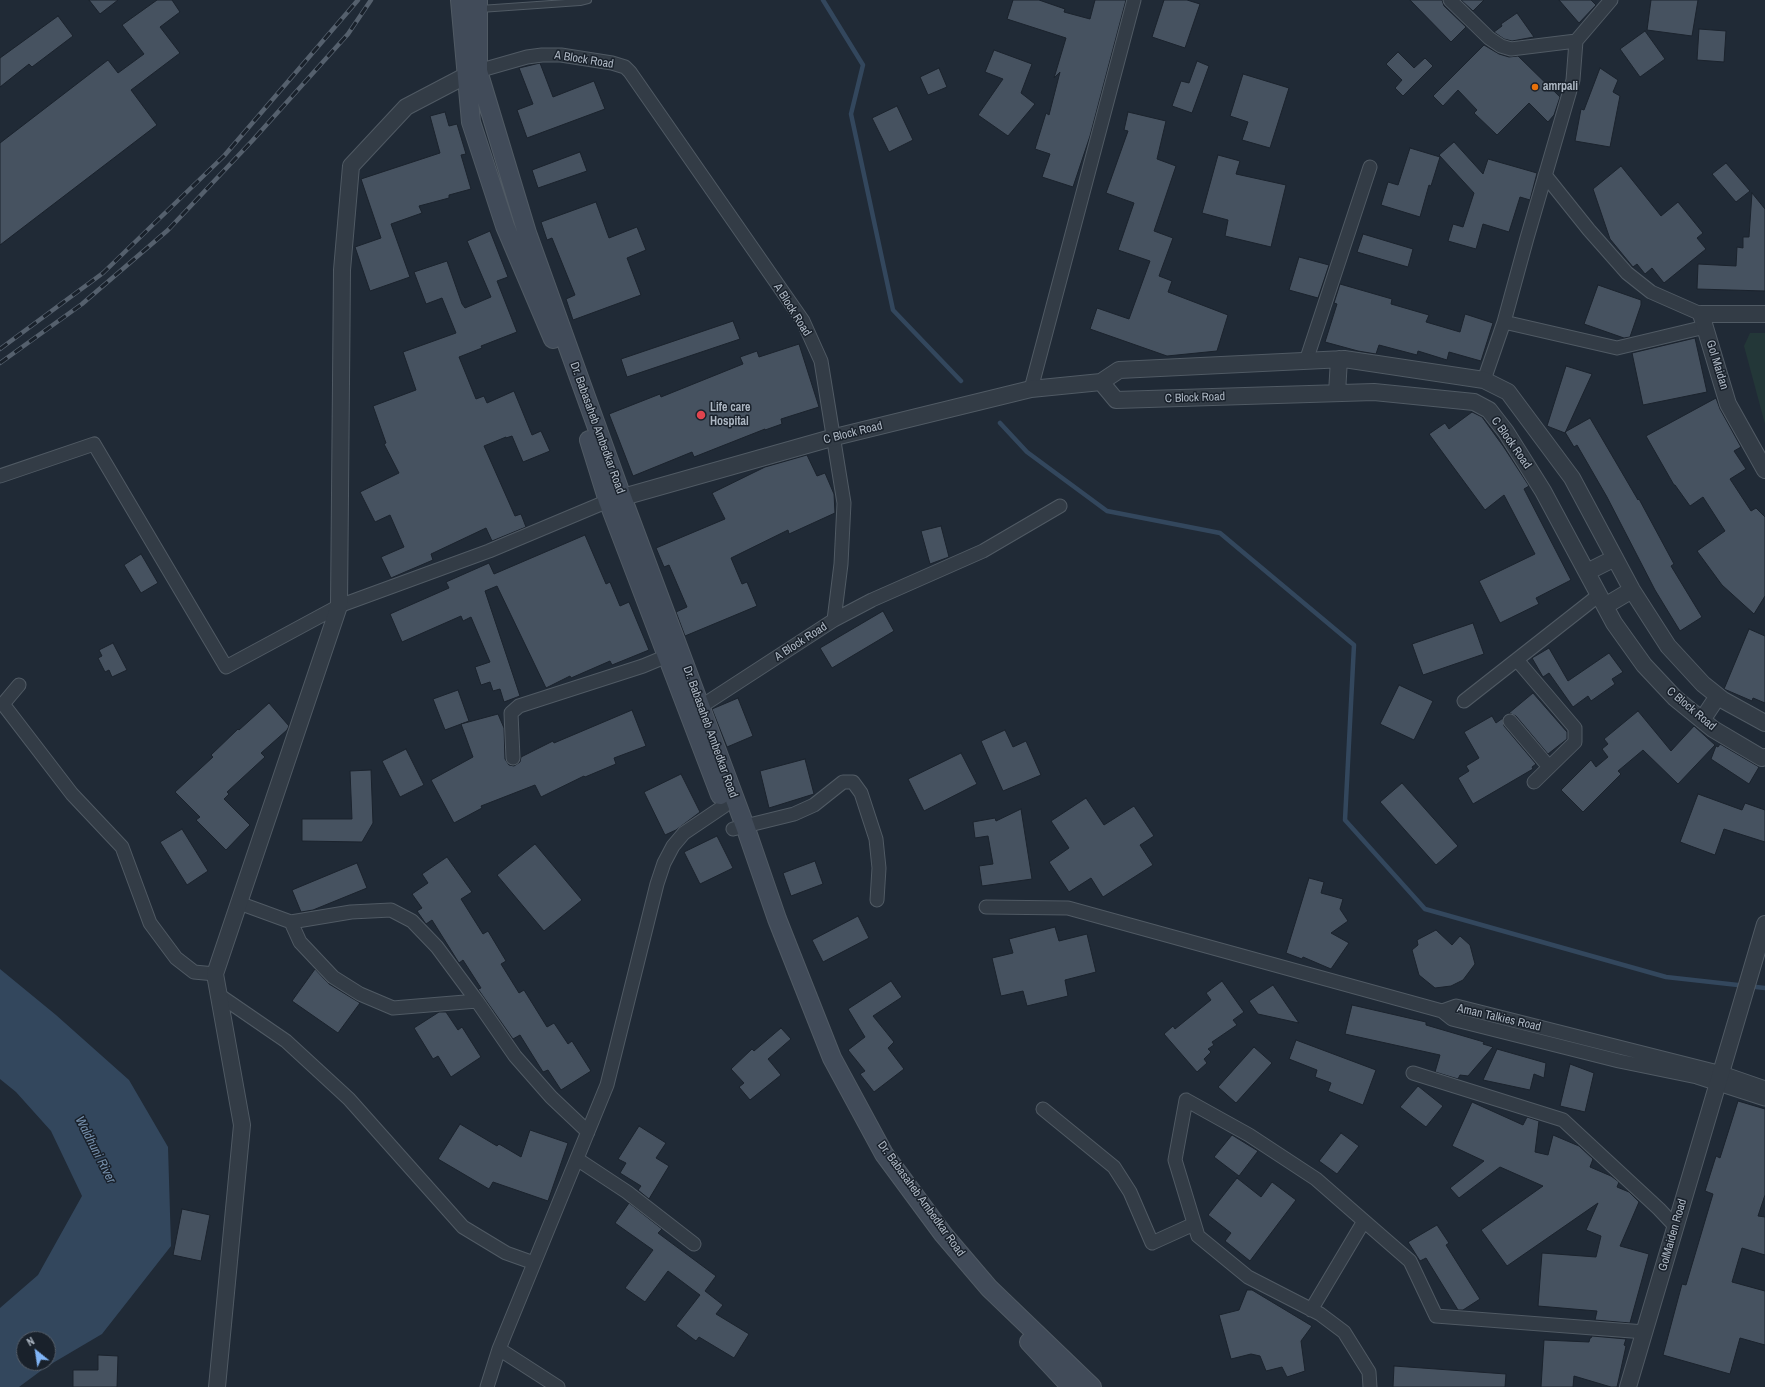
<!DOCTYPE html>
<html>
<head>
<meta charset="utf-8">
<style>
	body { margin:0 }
	#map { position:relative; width:1765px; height:1387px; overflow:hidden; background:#202a36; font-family:"Archivo Narrow",sans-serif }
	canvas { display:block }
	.north { position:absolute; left:16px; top:1331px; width:40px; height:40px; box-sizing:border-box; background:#19212b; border:1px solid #545d68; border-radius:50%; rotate:330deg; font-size:11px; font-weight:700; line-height:16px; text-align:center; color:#adb7c3 }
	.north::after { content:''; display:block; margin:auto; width:14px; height:18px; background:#80b4f5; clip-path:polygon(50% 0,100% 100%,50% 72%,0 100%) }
</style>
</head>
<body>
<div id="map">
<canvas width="1765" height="1387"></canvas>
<div class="north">N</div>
</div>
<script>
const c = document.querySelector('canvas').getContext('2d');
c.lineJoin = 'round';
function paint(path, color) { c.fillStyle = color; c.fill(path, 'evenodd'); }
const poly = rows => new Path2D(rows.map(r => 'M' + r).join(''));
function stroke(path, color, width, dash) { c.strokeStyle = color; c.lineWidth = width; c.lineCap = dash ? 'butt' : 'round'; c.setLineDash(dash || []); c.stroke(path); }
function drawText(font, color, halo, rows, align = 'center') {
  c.font = font + ' "Archivo Narrow",sans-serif'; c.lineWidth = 3; c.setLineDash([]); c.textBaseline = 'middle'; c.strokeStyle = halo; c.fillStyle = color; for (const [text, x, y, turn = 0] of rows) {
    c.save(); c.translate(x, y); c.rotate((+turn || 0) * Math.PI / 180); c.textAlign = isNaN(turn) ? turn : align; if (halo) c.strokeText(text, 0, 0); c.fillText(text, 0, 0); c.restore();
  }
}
const green = poly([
	[1750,333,1765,333,1765,424,1744,346]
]);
const water = poly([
	[0,969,56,1015,129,1080,168,1147,171,1246,102,1334,46,1367,19,1387,0,1387,0,1308,38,1275,82,1196,51,1131,16,1092,0,1079],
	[24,1339,48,1339,48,1363,24,1363]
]);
const stream = poly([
	[823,0,863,65,851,114,893,310,961,381],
	[1000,423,1027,452,1107,511,1220,533,1354,645,1345,820,1425,909,1666,977,1765,988]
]);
const building = poly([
	[89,0,118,0,100,14,89,0],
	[157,0,172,0,180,12,160,27,180,53,131,90,157,125,0,245,0,143,108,60,118,73,144,54,122,25,157,0],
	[1013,0,1039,0,1065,9,1064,12,1090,19,1095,0,1126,0,1090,136,1073,187,1042,177,1050,154,1035,149,1046,113,1049,115,1060,72,1054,78,1066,38,1007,19,1013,0],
	[1164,0,1187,0,1200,4,1185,48,1152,37,1164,0],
	[1410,0,1442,0,1444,6,1466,27,1451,42,1410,0],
	[1461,0,1484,0,1473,11,1461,0],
	[1559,0,1591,0,1596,5,1579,23,1559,0],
	[1651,0,1698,0,1692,36,1647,30,1651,0],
	[1517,13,1534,37,1512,41,1504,39,1494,32,1502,26,1501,24,1517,13],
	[58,16,73,36,32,67,29,64,0,87,0,58,58,16],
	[1699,29,1726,31,1724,62,1697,60,1699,29],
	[1645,31,1665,59,1640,77,1620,49,1645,31],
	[1484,45,1499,54,1509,57,1518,56,1560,97,1554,115,1548,122,1529,103,1497,135,1474,113,1477,110,1458,90,1443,106,1433,96,1484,45],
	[994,50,1032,64,1021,93,1035,104,1008,136,978,115,1003,79,985,72,994,50],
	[1398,52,1414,68,1425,58,1433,66,1403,96,1395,88,1402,80,1386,64,1398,52],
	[1197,61,1209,66,1192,113,1172,106,1181,81,1189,83,1197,61],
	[540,63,553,97,594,81,605,109,527,138,517,110,533,104,519,68,540,63],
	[939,68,947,87,928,95,920,77,939,68],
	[1600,68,1618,80,1613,92,1620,96,1610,147,1575,141,1581,109,1584,110,1600,68],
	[1243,74,1289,88,1270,148,1242,140,1248,122,1230,116,1243,74],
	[897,106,913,140,889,152,872,118,897,106],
	[445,112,449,126,457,124,466,154,461,155,471,189,449,195,449,198,419,206,422,213,391,224,410,277,370,291,355,247,381,238,361,179,440,153,430,116,445,112],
	[1128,112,1166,121,1157,159,1176,166,1154,231,1173,238,1159,276,1172,281,1168,292,1228,315,1217,351,1167,356,1090,329,1097,308,1129,319,1150,261,1118,250,1134,203,1106,193,1128,131,1124,130,1128,112],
	[1454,142,1483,174,1488,159,1537,173,1530,200,1520,197,1509,232,1483,224,1476,249,1448,241,1453,224,1463,227,1474,193,1439,155,1454,142],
	[1410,148,1440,157,1431,186,1429,185,1420,217,1381,205,1388,182,1398,185,1410,148],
	[580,152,587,171,538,188,532,170,580,152],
	[1218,155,1240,161,1236,174,1286,185,1271,247,1225,236,1228,220,1202,213,1218,155],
	[1726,163,1750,191,1736,202,1712,174,1726,163],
	[1621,166,1661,216,1678,202,1703,233,1697,238,1706,249,1664,283,1652,268,1645,274,1637,264,1633,267,1610,239,1593,189,1621,166],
	[1752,193,1765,209,1765,291,1697,289,1698,264,1736,266,1737,247,1743,248,1743,237,1749,237,1752,193],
	[596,202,609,238,637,227,646,250,627,258,641,295,573,320,566,299,575,295,552,238,547,240,541,222,596,202],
	[490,231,508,277,497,281,517,332,481,346,482,348,459,357,476,399,484,396,487,403,514,391,532,435,541,431,550,451,523,462,512,436,506,438,506,437,484,446,515,516,521,514,526,527,492,541,486,528,431,554,433,560,391,578,381,557,404,547,390,515,375,522,360,492,399,473,384,444,386,443,373,406,416,390,403,352,456,333,442,298,426,304,414,272,447,261,462,304,465,308,491,297,467,241,490,231],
	[1363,234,1413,249,1408,267,1357,252,1363,234],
	[1299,257,1329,265,1318,298,1289,290,1299,257],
	[1340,284,1392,299,1391,304,1429,315,1426,322,1460,332,1465,314,1493,323,1481,361,1449,352,1447,360,1418,351,1417,355,1379,345,1376,354,1358,351,1325,342,1337,304,1334,303,1340,284],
	[1598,285,1641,300,1641,305,1630,337,1624,338,1584,324,1598,285],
	[733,321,740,339,627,377,621,359,733,321],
	[1695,338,1707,392,1643,405,1632,353,1695,338],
	[799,344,819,407,781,419,782,424,765,430,765,429,694,457,692,452,633,476,609,414,660,394,661,397,743,364,740,357,757,351,759,357,799,344],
	[1566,366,1592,374,1565,433,1547,426,1566,366],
	[1716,398,1720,409,1741,447,1734,451,1746,469,1730,479,1751,511,1756,508,1765,517,1765,596,1754,614,1722,585,1697,551,1725,531,1703,497,1690,506,1675,485,1674,485,1646,436,1716,398],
	[1472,412,1482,417,1503,446,1529,486,1524,489,1571,580,1536,598,1539,604,1500,623,1479,581,1535,554,1504,495,1485,510,1429,434,1445,423,1449,429,1472,412],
	[1590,418,1638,500,1639,499,1674,564,1671,566,1702,617,1680,631,1655,590,1607,497,1577,445,1574,447,1565,432,1590,418],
	[807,455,817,476,825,473,834,494,835,513,789,534,788,530,731,558,742,584,747,582,757,606,685,636,676,612,687,607,669,565,664,567,656,548,725,519,712,493,765,467,807,455],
	[941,526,949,557,930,564,921,531,941,526],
	[585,535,606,584,610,582,620,606,629,602,649,650,612,665,610,661,571,678,570,676,546,688,497,586,485,591,520,696,504,702,500,689,493,691,490,682,481,685,475,667,490,662,471,617,463,621,461,616,402,642,390,614,449,588,446,582,489,563,494,574,585,535],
	[141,554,158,583,141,593,124,565,141,554],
	[883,611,894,631,832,668,820,648,883,611],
	[1473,623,1484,654,1423,675,1412,644,1473,623],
	[1749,629,1765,636,1765,703,1753,698,1752,701,1724,689,1749,629],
	[113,643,127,670,112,677,109,670,105,672,98,658,102,656,99,650,113,643],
	[1549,648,1568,681,1609,653,1623,672,1612,679,1615,684,1591,701,1588,696,1573,707,1549,673,1543,677,1532,658,1549,648],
	[1399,685,1433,701,1414,740,1380,724,1399,685],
	[458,690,469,721,445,730,433,699,458,690],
	[1533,693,1567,732,1567,739,1548,754,1516,716,1509,713,1533,693],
	[738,698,753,736,727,747,712,709,738,698],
	[269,703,289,726,287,730,261,753,265,757,227,792,229,794,224,799,250,825,226,850,196,820,200,817,175,792,213,757,211,755,238,729,239,730,269,703],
	[632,710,646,746,614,758,616,764,585,777,584,776,541,797,535,785,481,806,482,808,454,823,431,780,473,757,461,724,498,714,504,728,505,759,509,765,514,766,520,762,521,757,553,741,554,743,632,710],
	[1638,711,1671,751,1694,726,1715,745,1678,784,1643,750,1618,771,1621,774,1583,812,1561,790,1591,760,1596,767,1608,757,1602,749,1608,744,1604,739,1638,711],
	[1492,716,1496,723,1503,718,1504,726,1536,764,1532,767,1533,769,1473,804,1458,778,1469,771,1466,766,1479,758,1464,732,1492,716],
	[1005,730,1013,747,1026,741,1041,775,1003,791,981,741,1005,730],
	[1720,744,1759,767,1749,784,1711,759,1716,746,1718,747,1720,744],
	[406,749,424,785,400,797,382,761,406,749],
	[961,753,977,784,924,811,908,779,961,753],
	[805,759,814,794,769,808,760,771,805,759],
	[371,770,373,823,362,842,302,841,302,819,352,819,350,771,371,770],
	[681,774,700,812,676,830,665,835,644,792,681,774],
	[1402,783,1458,846,1436,865,1380,802,1402,783],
	[1698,794,1742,810,1745,803,1765,810,1765,842,1724,829,1715,855,1680,842,1698,794],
	[1086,798,1104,825,1134,806,1154,836,1140,845,1153,865,1103,897,1091,878,1069,892,1049,862,1069,848,1051,821,1086,798],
	[1021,809,1032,879,982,886,979,866,993,864,988,836,975,838,973,822,995,818,996,821,1021,809],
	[182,829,208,871,187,885,160,842,182,829],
	[717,836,733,868,700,884,684,852,717,836],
	[535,844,582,900,544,931,497,875,535,844],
	[447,857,472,892,461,899,483,934,488,931,506,961,501,964,519,993,524,990,547,1027,554,1023,568,1044,572,1041,591,1071,561,1090,548,1070,543,1072,520,1035,513,1039,478,989,481,988,463,960,459,963,432,920,426,924,417,911,422,908,412,894,428,883,422,874,447,857],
	[815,861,823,884,791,896,783,873,815,861],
	[357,863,367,888,313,910,301,912,292,890,357,863],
	[1309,878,1324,882,1321,893,1343,899,1340,909,1348,921,1331,933,1349,943,1331,969,1303,957,1302,959,1286,953,1309,878],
	[858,916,869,938,823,962,812,940,858,916],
	[1055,927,1059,941,1087,934,1096,972,1065,980,1068,996,1027,1006,1023,991,1001,996,992,958,1013,953,1009,939,1055,927],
	[1436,930,1452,945,1460,936,1470,945,1475,964,1463,980,1451,986,1435,988,1419,975,1412,950,1418,945,1417,940,1436,930],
	[315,969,329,984,360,1003,338,1033,292,1001,315,969],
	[891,981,902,997,873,1016,894,1042,888,1048,904,1069,874,1092,860,1074,865,1071,848,1050,865,1037,848,1009,891,981],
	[1222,981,1244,1012,1233,1020,1237,1025,1212,1042,1214,1045,1208,1049,1211,1052,1204,1059,1207,1063,1197,1072,1164,1034,1173,1026,1175,1029,1211,1000,1206,993,1222,981],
	[1273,985,1299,1023,1258,1014,1249,1001,1273,985],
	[1352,1005,1426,1022,1426,1025,1484,1042,1483,1044,1493,1047,1468,1076,1460,1075,1458,1079,1435,1072,1440,1055,1345,1034,1352,1005],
	[439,1012,446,1012,458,1030,462,1027,481,1057,451,1077,438,1056,433,1059,414,1028,439,1012],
	[781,1028,791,1039,768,1059,781,1075,750,1100,739,1087,744,1083,731,1069,752,1049,754,1051,781,1028],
	[1296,1040,1376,1070,1363,1105,1328,1091,1331,1083,1315,1077,1317,1070,1289,1059,1296,1040],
	[1254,1047,1272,1063,1236,1103,1218,1087,1254,1047],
	[1497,1049,1546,1063,1544,1078,1534,1074,1530,1090,1483,1080,1497,1049],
	[1570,1064,1594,1073,1585,1112,1560,1106,1570,1064],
	[1418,1086,1443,1106,1426,1127,1400,1107,1418,1086],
	[1738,1101,1765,1109,1765,1195,1758,1216,1765,1217,1765,1255,1742,1248,1732,1282,1765,1291,1765,1345,1740,1338,1730,1374,1663,1355,1682,1284,1686,1285,1713,1194,1705,1191,1716,1156,1720,1158,1738,1101],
	[1472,1102,1523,1125,1527,1117,1539,1121,1535,1152,1548,1155,1553,1135,1579,1146,1593,1159,1590,1167,1611,1176,1619,1182,1617,1187,1629,1192,1639,1202,1620,1246,1649,1254,1630,1323,1595,1320,1597,1311,1538,1306,1542,1253,1596,1257,1601,1236,1586,1230,1598,1203,1507,1266,1481,1230,1543,1186,1500,1167,1459,1198,1450,1188,1484,1161,1452,1146,1472,1102],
	[460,1124,497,1146,499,1144,521,1157,530,1130,568,1143,548,1201,493,1182,489,1189,438,1159,460,1124],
	[639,1126,666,1143,656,1158,669,1166,649,1199,638,1190,641,1186,620,1173,626,1163,618,1159,639,1126],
	[1341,1133,1359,1146,1337,1174,1319,1161,1341,1133],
	[1232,1135,1258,1151,1239,1176,1214,1157,1232,1135],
	[1237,1178,1261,1197,1272,1182,1296,1200,1250,1261,1225,1241,1231,1233,1208,1215,1237,1178],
	[629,1203,662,1229,658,1233,716,1276,705,1291,723,1305,716,1314,749,1334,734,1358,699,1337,696,1341,676,1326,700,1295,668,1271,645,1302,625,1288,653,1250,615,1223,629,1203],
	[182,1209,210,1215,201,1261,173,1255,182,1209],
	[1437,1225,1449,1243,1446,1245,1480,1299,1463,1310,1458,1310,1426,1258,1420,1261,1408,1242,1437,1225],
	[1247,1290,1252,1290,1312,1326,1301,1341,1305,1371,1287,1377,1282,1367,1266,1371,1260,1356,1251,1354,1231,1359,1219,1315,1239,1310,1247,1290],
	[1592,1336,1626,1339,1624,1345,1626,1346,1617,1387,1611,1387,1574,1376,1573,1387,1541,1387,1544,1340,1589,1342,1590,1338,1591,1338,1592,1336],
	[98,1355,118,1356,117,1387,73,1387,73,1370,98,1370,98,1355],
	[1394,1366,1506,1374,1505,1387,1393,1387,1394,1366]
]);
const service = poly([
	[480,9,580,2,588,0]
]);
const minor = poly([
	[1450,0,1489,38,1501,46,1511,49,1576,41],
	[478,71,527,57,542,55,561,55,612,63,625,67,630,72,803,321,821,361,844,503,841,564,834,620,694,711],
	[1545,175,1589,230,1627,273,1651,292,1701,314],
	[1504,322,1617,348,1705,327],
	[1306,361,1370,167],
	[1484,380,1504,322,1527,238,1573,80,1576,41,1611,0],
	[1031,389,1134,0],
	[0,476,94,444,226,667,339,606,489,551,608,501],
	[834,620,872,600,983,551,1060,506],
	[1517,660,1575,728,1575,742,1534,782],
	[19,685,3,704,72,794,122,847,150,923,176,958,194,972,215,974],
	[1464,701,1599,595],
	[1510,721,1549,767],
	[513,758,511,713,519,706,643,666,667,656],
	[733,829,794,814,814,805,843,782,853,782,861,793,876,839,879,868,877,900],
	[239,903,291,922,300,942,333,977,360,994,393,1008,477,1001,515,1056,551,1097,588,1132],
	[986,907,1068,908,1442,1011,1452,1019,1619,1061,1697,1077,1765,1099],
	[291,922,351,912,391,910,412,921,437,947,477,1001],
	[219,995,286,1041,349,1099,463,1227,506,1253,534,1263],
	[1442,1011,1456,1006,1722,1073,1765,1088],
	[1413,1073,1563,1120,1659,1209,1676,1227],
	[1043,1109,1114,1167,1130,1192,1152,1243,1194,1224],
	[577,1159,627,1192,694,1244],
	[1311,1310,1364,1221],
	[499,1349,558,1387],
	[487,1387,499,1349,607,1085,657,884,664,863,673,846,684,833,724,806],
	[1370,1387,1369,1372,1344,1332,1320,1314,1248,1277,1198,1236,1175,1160,1186,1100,1249,1135,1316,1179,1364,1221,1410,1261,1436,1316,1645,1332]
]);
const tertiary = poly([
	[1765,314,1701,314,1728,404,1765,470],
	[1101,382,1116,400,1374,392,1474,402,1489,410,1506,432,1543,491,1614,623,1644,665,1675,698,1713,729,1762,758,1765,757],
	[1337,393,1339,359],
	[609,501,835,437,1031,389,1101,382,1119,370,1344,359,1484,380,1508,392,1572,478,1632,590,1668,646,1703,684,1723,700,1765,723],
	[1587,572,1615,558],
	[1605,606,1632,590],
	[1702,720,1718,696],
	[217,1387,242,1125,215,974,339,606,342,270,351,166,406,107,467,75,478,72],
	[1628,1387,1765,924]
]);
const secondary = poly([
	[460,0,471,122,505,226,553,339],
	[478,0,478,71,527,233,622,497,745,826,777,919,832,1058,884,1154,943,1234,989,1288,1092,1387],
	[589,440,608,501,720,795],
	[1029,1342,1071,1387]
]);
const rail = poly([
	[0,349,103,273,224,156,358,0],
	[0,363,82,304,168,230,252,141,348,34,371,0]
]);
const markers = [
	[1535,87,4,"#e8710a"],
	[701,415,5,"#e0444e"]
];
const streetNames = [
	["A Block Road",584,60,9],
	["A Block Road",792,310,58],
	["Gol Maidan",1717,365,73],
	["C Block Road",1195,398,-2],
	["Dr. Babasaheb Ambedkar Road",597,428,70],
	["C Block Road",853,433,-14],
	["C Block Road",1511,443,55],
	["A Block Road",801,642,-33],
	["C Block Road",1691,709,40],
	["Dr. Babasaheb Ambedkar Road",710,732,70],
	["Aman Talkies Road",1499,1018,13],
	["Dr. Babasaheb Ambedkar Road",921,1199,54],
	["GolMaiden Road",1673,1235,-74]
];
const poiNames = [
	["amrpali",1543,87],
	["Life care",710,408],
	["Hospital",710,422]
];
const waterNames = [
	["Waldhuni River",95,1150,63]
];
paint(green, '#233738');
paint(water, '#33475d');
stroke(stream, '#33475d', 4.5);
paint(building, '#465260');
stroke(building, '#1b232d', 1);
stroke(service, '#505a64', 8);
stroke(minor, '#505a64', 15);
stroke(tertiary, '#505a64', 18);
stroke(secondary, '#505a64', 20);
stroke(service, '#333c46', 6);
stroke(minor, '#333c46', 13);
stroke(tertiary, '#333c46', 16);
stroke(secondary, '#414b59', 18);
stroke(rail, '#55606d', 4.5);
stroke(rail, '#19212b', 3, [9]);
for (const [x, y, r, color] of markers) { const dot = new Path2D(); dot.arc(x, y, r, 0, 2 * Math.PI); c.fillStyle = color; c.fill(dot); stroke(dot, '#19212b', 1.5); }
drawText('12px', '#adb7c3', '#19212b', streetNames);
drawText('bold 12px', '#adb7c3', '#19212b', poiNames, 'left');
drawText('italic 13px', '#758fab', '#19212b', waterNames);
</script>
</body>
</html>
